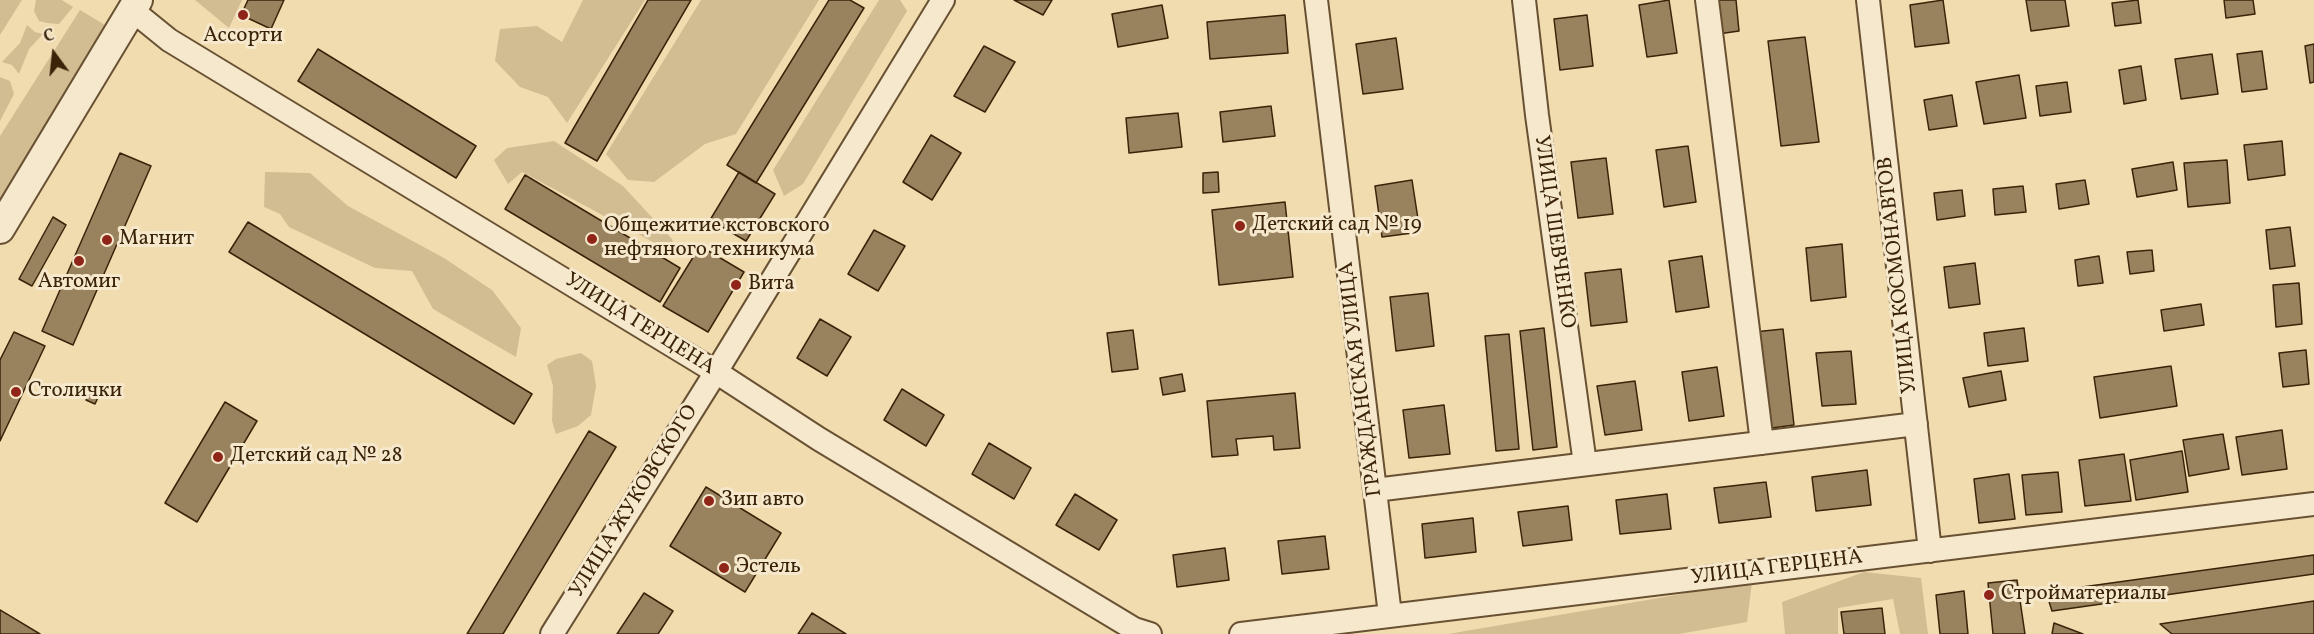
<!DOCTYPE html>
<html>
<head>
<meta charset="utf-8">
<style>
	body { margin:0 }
	#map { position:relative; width:2314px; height:634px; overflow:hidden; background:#f1dcb0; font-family:Vollkorn,serif }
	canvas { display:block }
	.north { position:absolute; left:24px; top:24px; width:60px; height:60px; -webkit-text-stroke:4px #f6e8cc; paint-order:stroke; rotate:345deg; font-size:16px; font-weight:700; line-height:24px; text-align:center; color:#3a2308 }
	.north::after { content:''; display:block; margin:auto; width:21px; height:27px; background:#3a2308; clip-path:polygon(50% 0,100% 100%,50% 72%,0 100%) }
</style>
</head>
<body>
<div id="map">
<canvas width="2314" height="634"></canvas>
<div class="north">С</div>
</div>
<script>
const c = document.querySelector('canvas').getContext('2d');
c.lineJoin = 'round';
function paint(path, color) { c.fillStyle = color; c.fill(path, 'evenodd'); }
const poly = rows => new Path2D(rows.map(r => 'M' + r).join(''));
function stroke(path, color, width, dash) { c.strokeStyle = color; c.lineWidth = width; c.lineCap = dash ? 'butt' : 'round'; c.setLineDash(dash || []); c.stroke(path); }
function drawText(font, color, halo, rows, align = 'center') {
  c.font = font + ' Vollkorn,serif'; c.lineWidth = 6; c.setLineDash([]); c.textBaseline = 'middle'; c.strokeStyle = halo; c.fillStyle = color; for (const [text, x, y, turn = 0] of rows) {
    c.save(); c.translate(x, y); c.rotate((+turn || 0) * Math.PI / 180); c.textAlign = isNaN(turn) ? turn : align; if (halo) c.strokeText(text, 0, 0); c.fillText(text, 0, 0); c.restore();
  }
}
const green = poly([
	[0,0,22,0,0,35],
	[36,0,62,0,73,7,59,24,47,23,39,21,34,11],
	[195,0,242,0,229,28],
	[583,0,645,0,567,123,548,97,520,87,495,61,500,29,537,26,562,42],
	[701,0,819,0,736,134,705,144,654,182,628,180,606,154],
	[879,0,900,0,907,11,803,184,784,196,773,170],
	[80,10,105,25,0,200,0,136],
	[27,25,35,32,43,34,29,49,19,74,12,65,2,62,20,43],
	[0,77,10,81,14,94,0,121],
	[554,141,623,186,672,239,677,255,522,172,508,184,494,160,507,148],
	[265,172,310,173,348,206,444,258,492,290,521,328,516,357,433,309,412,271,375,268,289,227,280,214,264,207],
	[581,353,592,361,596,386,591,415,578,426,556,434,552,421,553,386,547,365,556,359],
	[1864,572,1921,578,1928,634,1900,634,1893,599,1838,608,1838,634,1785,634,1782,602],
	[1752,582,1747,622,1679,634,1448,634]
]);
const building = poly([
	[248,0,284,0,271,29,241,15,248,0],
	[648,0,691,0,597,161,565,143,648,0],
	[829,0,850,0,864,8,756,183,727,165,829,0],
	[1014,0,1052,0,1043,15,1014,0],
	[1669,0,1677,53,1647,57,1639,5,1669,0],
	[1714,0,1736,0,1739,31,1718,34,1714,0],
	[1943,0,1949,43,1915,47,1910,5,1943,0],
	[2026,0,2065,0,2069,26,2031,31,2026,0],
	[2138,0,2141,23,2115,26,2112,3,2138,0],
	[2224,0,2253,0,2255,14,2226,18,2224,0],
	[1162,5,1168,38,1118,47,1112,14,1162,5],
	[1285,15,1288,53,1210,59,1207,22,1285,15],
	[1587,15,1593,66,1560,70,1554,19,1587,15],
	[1805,37,1819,142,1781,146,1768,41,1805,37],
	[1396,38,1403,89,1363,94,1356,44,1396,38],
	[2314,44,2314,82,2310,83,2305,46,2314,44],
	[984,46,1015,62,985,112,954,96,984,46],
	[318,49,476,146,456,178,298,81,318,49],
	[2262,51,2267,89,2242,92,2237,54,2262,51],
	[2212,54,2218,94,2181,99,2175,59,2212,54],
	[2141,66,2146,100,2124,104,2119,70,2141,66],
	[2019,75,2026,118,1984,124,1976,82,2019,75],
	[2067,82,2071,112,2040,116,2036,86,2067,82],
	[1952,95,1957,126,1929,130,1924,100,1952,95],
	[1271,106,1275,136,1223,142,1220,112,1271,106],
	[1178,113,1182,147,1129,153,1126,118,1178,113],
	[931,135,961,153,932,200,903,182,931,135],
	[2282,141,2285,175,2248,180,2244,145,2282,141],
	[1688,146,1696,202,1664,207,1656,150,1688,146],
	[120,153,151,166,73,345,42,331,120,153],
	[1606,158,1613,214,1578,218,1571,162,1606,158],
	[2227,160,2230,203,2188,207,2184,163,2227,160],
	[2173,162,2177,190,2137,197,2132,169,2173,162],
	[739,172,775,194,746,241,710,220,739,172],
	[1218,172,1219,192,1203,193,1203,173,1218,172],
	[525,175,680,268,660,302,505,209,525,175],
	[1412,180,1420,232,1382,237,1375,186,1412,180],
	[2085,180,2089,204,2059,209,2056,184,2085,180],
	[2023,186,2026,212,1995,215,1993,189,2023,186],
	[1962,190,1965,216,1937,220,1934,193,1962,190],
	[1285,202,1293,277,1219,285,1212,210,1285,202],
	[53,217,66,225,32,286,19,279,53,217],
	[248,222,532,394,514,424,229,252,248,222],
	[2290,227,2295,266,2270,269,2266,230,2290,227],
	[874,230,905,246,878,291,848,274,874,230],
	[1842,244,1846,297,1811,301,1806,248,1842,244],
	[700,246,744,272,708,332,663,306,700,246],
	[2152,250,2154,271,2130,274,2127,252,2152,250],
	[1702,256,1709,307,1676,312,1669,261,1702,256],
	[2099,256,2103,283,2078,286,2075,260,2099,256],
	[1975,263,1980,304,1949,308,1944,267,1975,263],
	[1621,269,1627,322,1591,326,1585,273,1621,269],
	[2299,283,2302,324,2276,327,2273,285,2299,283],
	[1428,293,1434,346,1396,351,1390,297,1428,293],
	[2201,304,2204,325,2164,331,2161,310,2201,304],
	[820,319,851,337,827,376,797,358,820,319],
	[1544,328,1557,447,1533,450,1520,331,1544,328],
	[2024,328,2028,361,1988,366,1984,333,2024,328],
	[1783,329,1794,425,1765,429,1754,332,1783,329],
	[1133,330,1138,369,1112,372,1107,333,1133,330],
	[14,332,45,346,0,441,0,360,14,332],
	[1509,334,1519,449,1496,451,1485,336,1509,334],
	[2306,350,2309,384,2283,387,2279,353,2306,350],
	[1851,351,1856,404,1822,406,1816,353,1851,351],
	[2171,366,2177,406,2100,418,2094,377,2171,366],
	[1717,367,1724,416,1689,421,1682,372,1717,367],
	[2001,371,2006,400,1969,407,1963,378,2001,371],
	[1182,374,1185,391,1163,395,1160,378,1182,374],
	[1635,381,1642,430,1605,435,1597,386,1635,381],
	[93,387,101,391,95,404,86,400,93,387],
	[902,389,944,415,926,446,884,420,902,389],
	[1295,393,1300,448,1274,450,1273,436,1236,439,1238,455,1212,457,1207,401,1295,393],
	[225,402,257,421,197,522,165,503,225,402],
	[1444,405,1450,454,1409,458,1403,410,1444,405],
	[2282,430,2287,469,2242,475,2236,437,2282,430],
	[589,431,616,447,503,634,467,634,589,431],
	[2223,434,2229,469,2189,476,2183,440,2223,434],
	[989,443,1031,468,1014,499,972,474,989,443],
	[2182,451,2188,492,2136,500,2130,460,2182,451],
	[2124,454,2131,501,2085,506,2079,460,2124,454],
	[1867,470,1871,505,1816,511,1812,477,1867,470],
	[2058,472,2062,512,2026,515,2022,475,2058,472],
	[2009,474,2015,519,1979,523,1974,479,2009,474],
	[1766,482,1771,517,1719,523,1714,488,1766,482],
	[706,487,781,533,745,592,670,546,706,487],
	[1075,494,1117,520,1099,550,1056,525,1075,494],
	[1667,494,1671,529,1620,534,1616,500,1667,494],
	[1568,506,1572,540,1523,546,1518,512,1568,506],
	[1473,518,1476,552,1425,558,1422,524,1473,518],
	[1325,536,1329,569,1282,574,1278,541,1325,536],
	[1225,548,1229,580,1177,587,1173,555,1225,548],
	[2314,555,2314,574,2052,611,2046,592,2314,555],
	[2017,580,2025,634,1993,634,1988,583,2017,580],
	[1964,591,1968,634,1940,634,1936,595,1964,591],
	[644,593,673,611,658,634,617,634,644,593],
	[2314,601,2314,634,2172,634,2160,624,2314,601],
	[1882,608,1885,634,1844,634,1841,612,1882,608],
	[0,610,40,634,0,634,0,610],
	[812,613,846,634,798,634,812,613],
	[2054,623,2083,634,2052,634,2054,623]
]);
const minor = poly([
	[1316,0,1390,615],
	[1524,0,1537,115,1585,464],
	[1707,0,1762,443],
	[1868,0,1930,551],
	[132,10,169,40,716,372,819,439,1134,629,1150,634],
	[1375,490,1916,424],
	[552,634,716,372,943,0],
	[1241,634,2314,504]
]);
const tertiary = poly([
	[0,229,138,0]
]);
const markers = [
	[243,15,6,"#8f2418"],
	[1240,226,6,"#8f2418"],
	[592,239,6,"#8f2418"],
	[107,240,6,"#8f2418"],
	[79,261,6,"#8f2418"],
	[736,285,6,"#8f2418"],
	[16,392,6,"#8f2418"],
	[218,457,6,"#8f2418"],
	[709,501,6,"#8f2418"],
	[724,568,6,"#8f2418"],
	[1989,595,6,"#8f2418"]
];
const poiNames = [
	["Ассорти",243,37,"center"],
	["Детский сад № 19",1252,226],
	["Общежитие кстовского",604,227],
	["нефтяного техникума",604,251],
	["Магнит",119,240],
	["Автомиг",79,283,"center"],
	["Вита",748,285],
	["Столички",28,392],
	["Детский сад № 28",230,457],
	["Зип авто",721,501],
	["Эстель",736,568],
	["Стройматериалы",2001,595]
];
const streetNames = [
	["УЛИЦА ШЕВЧЕНКО",1553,232,82],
	["УЛИЦА КОСМОНАВТОВ",1899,275,-96],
	["УЛИЦА ГЕРЦЕНА",639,325,32],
	["ГРАЖДАНСКАЯ УЛИЦА",1362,379,-97],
	["УЛИЦА ЖУКОВСКОГО",635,502,-58],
	["УЛИЦА ГЕРЦЕНА",1777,569,-7]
];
paint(green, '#d2bd93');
paint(building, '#99835f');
stroke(building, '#3a2308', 1.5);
stroke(minor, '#685132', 26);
stroke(tertiary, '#685132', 32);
stroke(minor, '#f6e8cc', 22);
stroke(tertiary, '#f6e8cc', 28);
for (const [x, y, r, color] of markers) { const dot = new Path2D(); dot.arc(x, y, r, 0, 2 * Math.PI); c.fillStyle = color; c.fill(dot); stroke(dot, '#f6e8cc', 2); }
drawText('21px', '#3a2308', '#f6e8cc', poiNames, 'left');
drawText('21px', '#3a2308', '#f6e8cc', streetNames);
</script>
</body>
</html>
